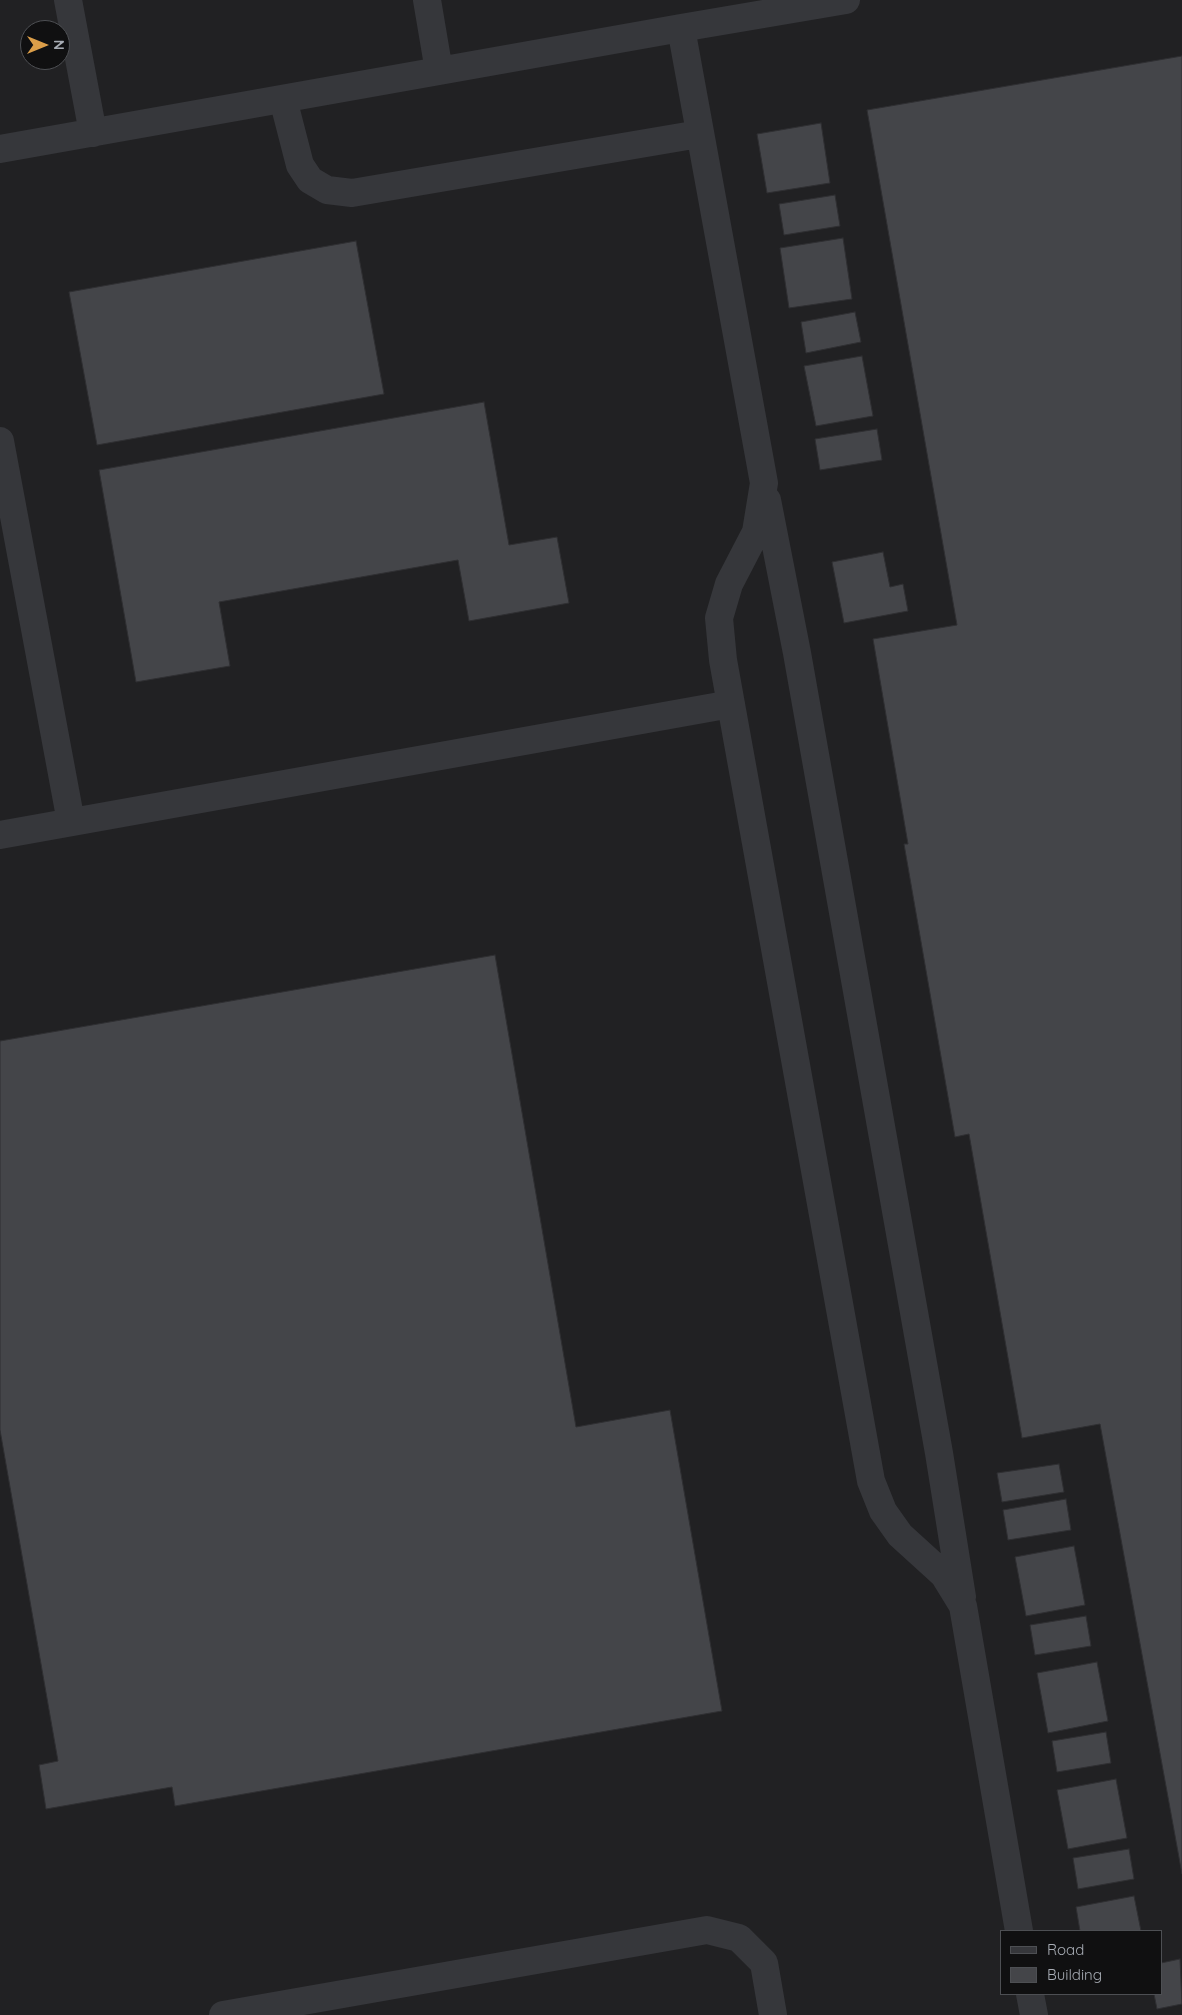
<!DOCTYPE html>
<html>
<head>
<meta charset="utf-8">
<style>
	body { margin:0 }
	#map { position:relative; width:1182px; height:2015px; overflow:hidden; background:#151516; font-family:Quicksand,sans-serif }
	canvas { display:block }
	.legend { position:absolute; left:1000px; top:1930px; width:162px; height:65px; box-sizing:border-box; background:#101011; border:1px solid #4d4f53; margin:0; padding:6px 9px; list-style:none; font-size:15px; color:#a8adb5 }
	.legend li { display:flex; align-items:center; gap:10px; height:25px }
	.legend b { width:25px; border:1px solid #4d4f53 }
	.north { position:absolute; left:20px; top:20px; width:50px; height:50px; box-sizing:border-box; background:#101011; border:1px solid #4d4f53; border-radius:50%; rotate:90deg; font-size:14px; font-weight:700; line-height:20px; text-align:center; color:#a8adb5 }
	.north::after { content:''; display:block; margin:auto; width:18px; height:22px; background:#db9e49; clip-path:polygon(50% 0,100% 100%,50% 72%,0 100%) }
</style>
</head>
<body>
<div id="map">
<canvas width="1182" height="2015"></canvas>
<ul class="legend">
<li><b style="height:6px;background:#36373b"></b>Road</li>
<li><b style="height:14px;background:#444549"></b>Building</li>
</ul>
<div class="north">N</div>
</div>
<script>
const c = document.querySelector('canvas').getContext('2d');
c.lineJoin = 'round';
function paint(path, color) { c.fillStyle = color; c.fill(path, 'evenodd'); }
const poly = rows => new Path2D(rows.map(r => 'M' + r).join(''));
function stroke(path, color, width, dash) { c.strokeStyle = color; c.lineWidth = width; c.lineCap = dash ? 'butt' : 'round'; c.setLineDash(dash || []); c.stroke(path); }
const built = poly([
	[0,0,1182,0,1182,2015,0,2015],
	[30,30,60,30,60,60,30,60],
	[1001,1931,1161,1931,1161,1994,1001,1994]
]);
const building = poly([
	[1182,56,1182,1874,1100,1424,1022,1438,969,1134,955,1137,904,844,908,844,873,639,957,625,867,110,1182,56],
	[821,123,830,183,767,193,757,134,821,123],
	[835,195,840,226,784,235,779,204,835,195],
	[843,238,852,299,789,308,780,248,843,238],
	[356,241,384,394,97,445,69,292,356,241],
	[855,312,861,342,806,353,801,322,855,312],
	[862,356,873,416,816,426,804,366,862,356],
	[484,402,509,545,557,537,569,603,469,621,458,560,219,602,230,666,136,682,99,470,484,402],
	[877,429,882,460,820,470,815,439,877,429],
	[883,552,890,587,903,584,908,611,844,623,832,562,883,552],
	[495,955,576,1427,670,1410,722,1711,175,1806,172,1787,46,1809,39,1765,58,1761,0,1430,0,1041,495,955],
	[1059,1464,1064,1492,1002,1502,997,1473,1059,1464],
	[1066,1499,1071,1530,1008,1540,1003,1510,1066,1499],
	[1074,1546,1085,1605,1026,1616,1015,1557,1074,1546],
	[1086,1616,1091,1646,1035,1655,1030,1625,1086,1616],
	[1097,1662,1108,1721,1048,1733,1037,1673,1097,1662],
	[1106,1732,1111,1763,1057,1772,1052,1741,1106,1732],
	[1116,1779,1127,1838,1068,1849,1057,1790,1116,1779],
	[1129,1849,1134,1879,1078,1889,1073,1858,1129,1849],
	[1134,1896,1141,1931,1080,1931,1076,1907,1134,1896],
	[1180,1959,1182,2004,1157,2009,1154,1994,1161,1994,1161,1963,1180,1959]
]);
const minor = poly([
	[68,0,93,133],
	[427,0,439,71],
	[846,0,681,28,764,483,756,532,729,584,719,618,723,660,871,1481,883,1511,900,1535,944,1575,963,1606,1019,1931],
	[283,99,300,165,310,180,327,190,352,193,699,134],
	[0,149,681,28],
	[0,441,71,822],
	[767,500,797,653,939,1453,962,1597],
	[0,835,731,704],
	[1030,1994,1034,2015],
	[223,2015,707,1930,739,1938,764,1963,773,2015]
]);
paint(built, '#212123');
paint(building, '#444549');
stroke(building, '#2f2f32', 1);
stroke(minor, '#36373b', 28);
</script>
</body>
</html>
